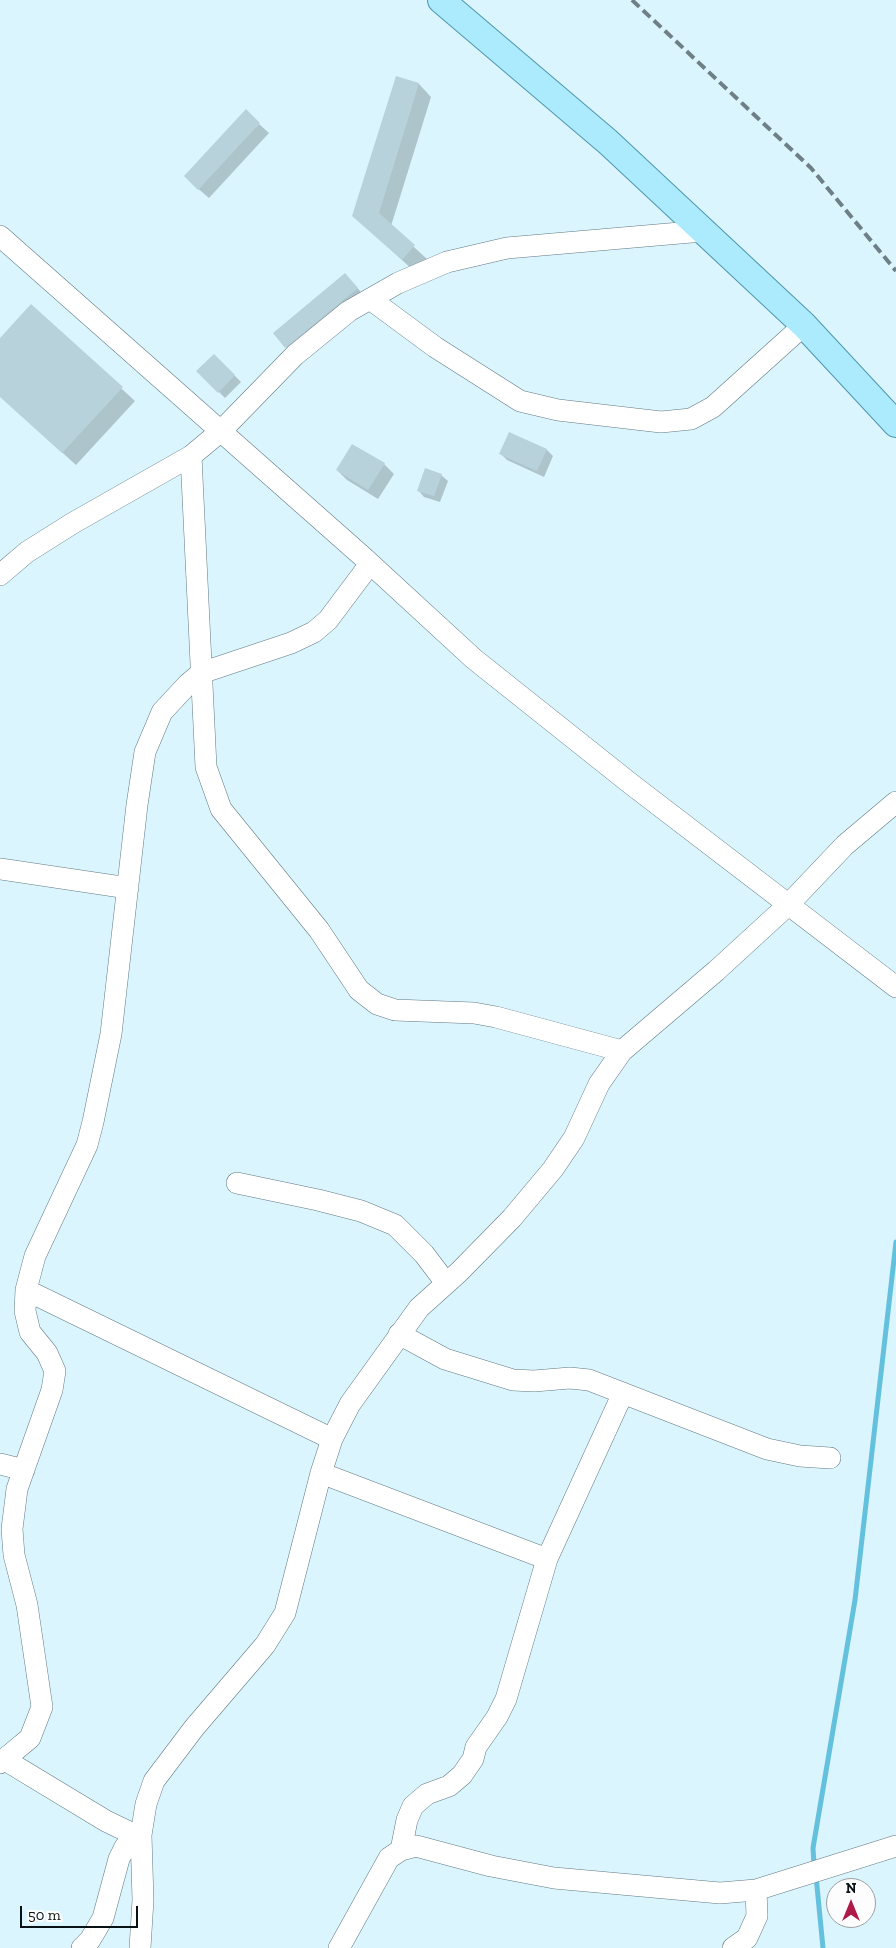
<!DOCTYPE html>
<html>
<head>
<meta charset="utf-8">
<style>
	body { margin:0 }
	#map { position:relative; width:896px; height:1948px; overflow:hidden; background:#daf5fe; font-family:"Zilla Slab",serif }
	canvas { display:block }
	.north { position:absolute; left:826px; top:1878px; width:50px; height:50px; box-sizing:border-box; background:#fdfdfd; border:1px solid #9b9fa0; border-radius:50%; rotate:0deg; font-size:14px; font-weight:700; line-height:20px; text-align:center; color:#081114 }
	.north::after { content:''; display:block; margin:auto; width:18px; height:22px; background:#ae1b48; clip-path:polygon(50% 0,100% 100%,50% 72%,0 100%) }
	.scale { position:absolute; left:20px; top:1906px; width:118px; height:22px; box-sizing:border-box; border:2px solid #081114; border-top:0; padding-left:6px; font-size:15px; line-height:18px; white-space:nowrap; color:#081114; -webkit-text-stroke:4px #fdfdfd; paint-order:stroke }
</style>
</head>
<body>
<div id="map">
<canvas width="896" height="1948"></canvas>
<div class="north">N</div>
<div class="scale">50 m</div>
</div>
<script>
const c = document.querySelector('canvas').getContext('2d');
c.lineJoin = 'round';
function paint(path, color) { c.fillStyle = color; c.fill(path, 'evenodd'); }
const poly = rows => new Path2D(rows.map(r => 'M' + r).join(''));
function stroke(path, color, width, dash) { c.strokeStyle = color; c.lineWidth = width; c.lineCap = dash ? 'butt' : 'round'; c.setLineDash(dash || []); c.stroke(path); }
const shadow = poly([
	[396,77,419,84,431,97,391,226,427,259,415,272,365,226],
	[259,124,269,133,209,198,195,186],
	[354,284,366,298,296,357,274,334],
	[31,306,135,401,76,465,0,396,0,340],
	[214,355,241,382,225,398,198,371],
	[510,433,547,450,553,456,544,477,507,460,501,454],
	[384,464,394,474,378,499,347,480,337,470],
	[441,475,448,481,440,502,424,497,418,490]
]);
const stream = poly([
	[814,1865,813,1848,855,1600,896,1242],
	[816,1876,823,1948]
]);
const building = poly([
	[396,76,419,83,379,213,415,245,402,260,352,216],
	[246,109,260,123,198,190,184,176],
	[345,273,358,288,285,348,273,333],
	[31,304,123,387,62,453,0,397,0,338],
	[214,354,235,375,218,393,196,371],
	[509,432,547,449,537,471,499,454],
	[352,444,385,463,368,490,336,470],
	[425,468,442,474,434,496,417,491]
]);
const minor = poly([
	[0,236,362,556,474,659,631,784,896,987],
	[370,299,435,347,520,401,558,410,661,422,691,419,713,407,804,325],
	[191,456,206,767,221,809,319,930,359,990,377,1004,395,1010,474,1013,496,1017,622,1051],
	[0,575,27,552,73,523,191,456,221,431,295,355,349,311,398,283,447,262,507,248,703,231],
	[0,869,128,888],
	[237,1183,318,1200,361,1211,395,1225,424,1254,446,1283],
	[26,1290,332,1439],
	[399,1334,445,1359,513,1380,534,1381,570,1378,589,1380,767,1449,800,1456,830,1458],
	[0,1464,24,1470],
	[321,1473,547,1559],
	[5,1760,106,1821,137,1836],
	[0,1763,30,1738,42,1707,27,1605,14,1555,12,1529,17,1489,52,1390,55,1371,47,1353,30,1332,25,1311,26,1290,35,1256,87,1145,93,1122,111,1034,137,805,145,752,162,712,188,684,201,673,291,643,314,632,328,620,370,564],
	[401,1850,407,1820,413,1806,427,1794,449,1786,462,1775,473,1759,476,1747,497,1717,506,1699,547,1559,623,1393],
	[82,1948,90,1940,103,1918,119,1859,125,1847,130,1841,141,1835],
	[140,1948,143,1900,141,1835,146,1804,154,1781,194,1728,265,1645,285,1613,321,1473,332,1439,350,1404,419,1308,459,1272,512,1218,553,1169,574,1138,599,1084,622,1051,716,971,788,905,845,845,896,802],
	[339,1948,389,1858,401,1850,416,1846,491,1866,554,1878,720,1893,756,1890,896,1846],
	[733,1948,747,1938,757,1916,756,1890]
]);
const major = poly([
	[441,0,608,142,804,325,896,424]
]);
const rail = poly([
	[632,0,811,168,896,271]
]);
paint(shadow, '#0003');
stroke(stream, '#63c1dd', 5);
paint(building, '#b8d2db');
stroke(minor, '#617981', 22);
stroke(major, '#4f96ac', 28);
stroke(minor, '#fff', 21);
stroke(major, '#acebfe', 26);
stroke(rail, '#6e8086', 4, [10, 5]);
</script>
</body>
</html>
